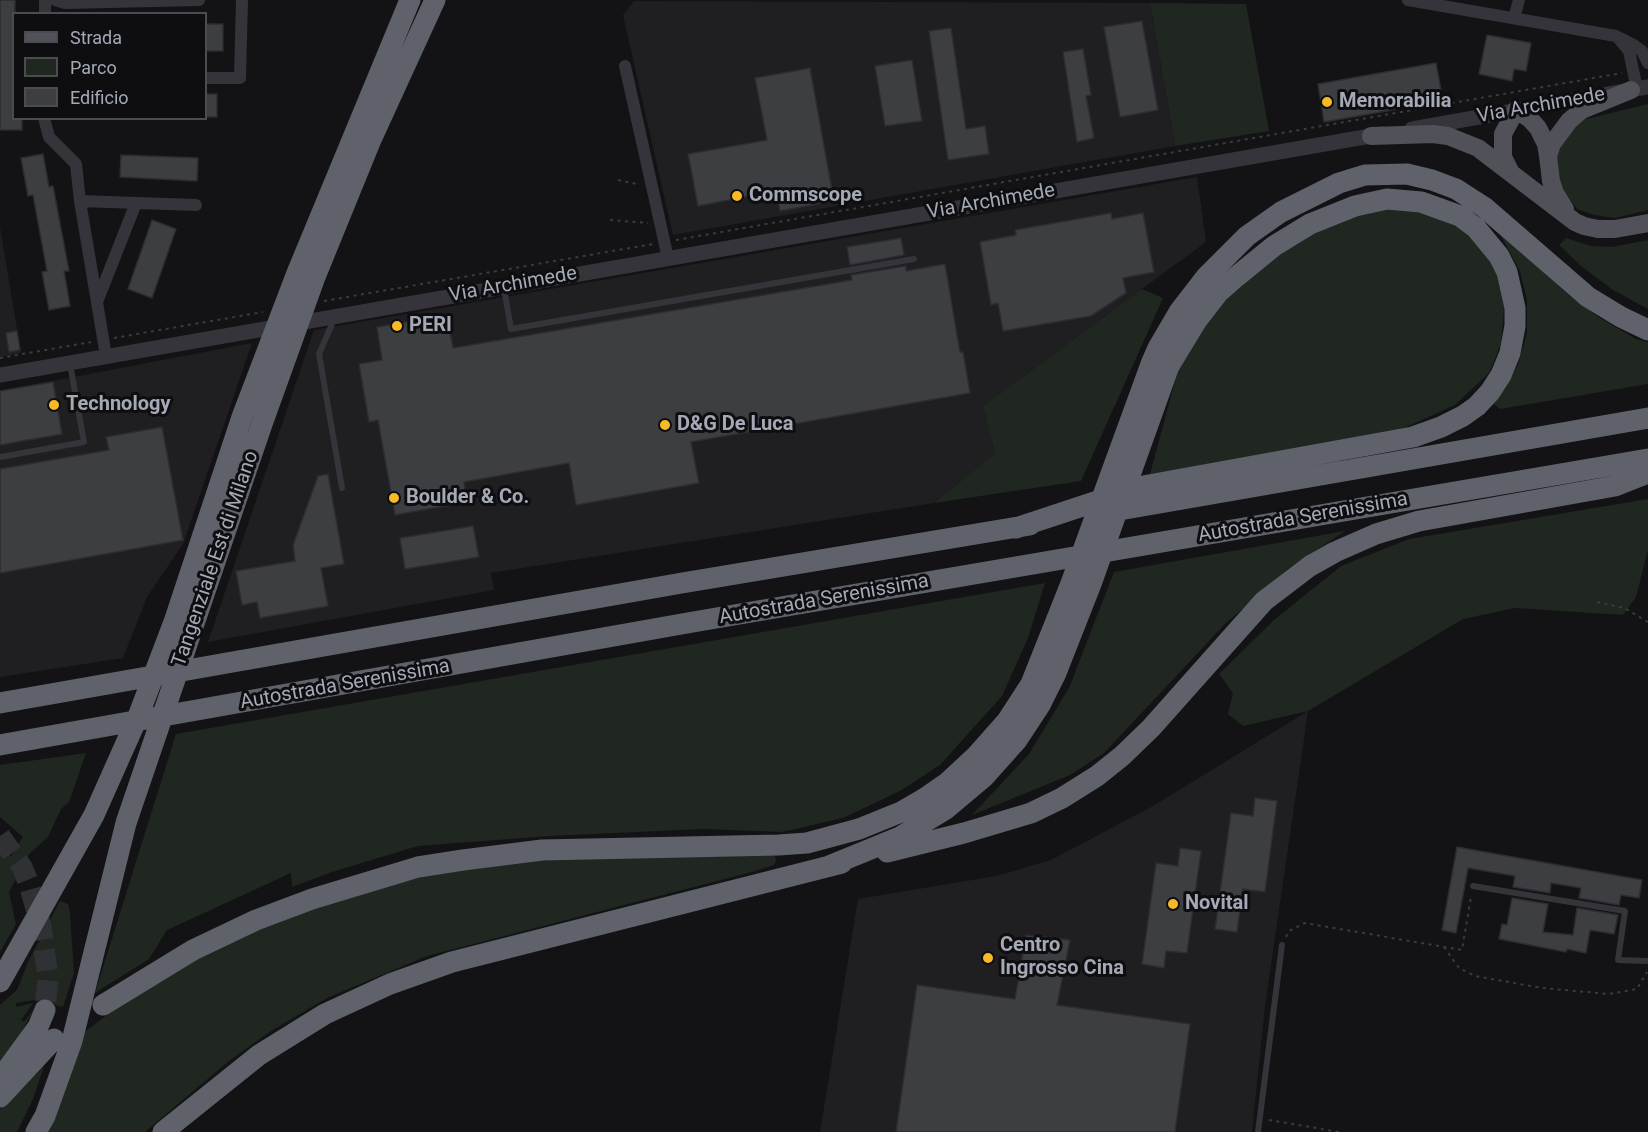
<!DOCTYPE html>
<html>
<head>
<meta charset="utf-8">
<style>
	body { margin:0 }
	#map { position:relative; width:1648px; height:1132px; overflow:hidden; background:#131315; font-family:Roboto,sans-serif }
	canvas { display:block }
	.legend { position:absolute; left:12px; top:12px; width:195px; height:108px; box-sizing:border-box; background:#0e0e10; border:2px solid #4a4c52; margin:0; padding:8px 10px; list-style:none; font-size:18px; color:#a4a9b6 }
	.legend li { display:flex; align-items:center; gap:12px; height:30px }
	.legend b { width:30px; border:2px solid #4a4c52 }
</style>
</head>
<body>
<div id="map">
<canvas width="1648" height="1132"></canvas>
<ul class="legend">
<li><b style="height:8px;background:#505159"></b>Strada</li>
<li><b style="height:16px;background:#1f2720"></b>Parco</li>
<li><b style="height:16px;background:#3d3e42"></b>Edificio</li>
</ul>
</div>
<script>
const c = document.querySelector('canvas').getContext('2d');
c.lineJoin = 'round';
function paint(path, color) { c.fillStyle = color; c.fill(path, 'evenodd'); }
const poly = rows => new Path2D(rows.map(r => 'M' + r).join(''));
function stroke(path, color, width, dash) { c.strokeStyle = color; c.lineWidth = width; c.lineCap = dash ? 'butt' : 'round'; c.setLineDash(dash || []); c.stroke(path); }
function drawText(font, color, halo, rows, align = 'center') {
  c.font = font + ' Roboto,sans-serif'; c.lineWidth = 6; c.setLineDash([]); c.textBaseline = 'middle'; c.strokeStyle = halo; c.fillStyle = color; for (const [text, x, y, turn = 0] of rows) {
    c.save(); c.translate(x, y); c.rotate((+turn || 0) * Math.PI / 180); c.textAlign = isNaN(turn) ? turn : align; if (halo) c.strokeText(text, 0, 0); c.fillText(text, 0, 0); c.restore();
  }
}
const built = poly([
	[634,1,1150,3,1175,146,673,235,623,15],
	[1197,177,1206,242,983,406,995,453,934,503,491,573,494,590,208,642,314,330],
	[0,227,21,353,0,357],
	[252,343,183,544,147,597,123,658,0,677,0,391],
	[1308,711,1265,1006,1252,1132,820,1132,858,899,996,876,1051,860,1153,806]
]);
const green = poly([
	[1150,3,1246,4,1269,131,1175,146],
	[1648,104,1648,210,1615,218,1594,215,1577,209,1559,184,1556,156,1564,135,1586,119],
	[1384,207,1407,207,1447,218,1477,241,1496,269,1504,308,1501,344,1489,373,1455,405,1402,429,1365,440,1150,474,1181,359,1211,315,1252,274,1297,242,1344,217],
	[1500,234,1569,295,1600,318,1636,339,1648,342,1648,384,1500,409,1494,404,1518,365,1527,333,1527,300,1520,271],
	[1566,238,1591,246,1612,247,1648,240,1648,309,1613,290,1581,266,1559,245],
	[1142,289,1163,298,1081,481,934,503,995,453,983,406],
	[1648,499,1648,550,1636,597,1623,615,1515,608,1463,619,1308,711,1243,726,1228,714,1233,693,1219,674,1274,620,1341,566,1409,539],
	[1345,531,1288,569,1225,624,1104,753,1070,775,972,815,1029,754,1069,688,1114,572],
	[1045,583,1028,638,1002,696,940,765,900,791,843,818,782,832,704,829,549,836,418,846,332,872,292,887,291,873,167,930,149,959,95,993,176,734],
	[86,753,69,802,61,809,48,837,29,854,9,892,16,924,0,952,0,847,11,856,23,837,0,817,0,765],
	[770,854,775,856,776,861,774,865,752,872,427,956,327,998,271,1031,229,1061,145,1132,46,1132,82,1034,136,993,166,975,262,925,392,881,551,856],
	[60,901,68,904,70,913,74,973,63,1007,34,1000,16,1003,16,1007,33,1003,22,1019,20,1019,24,1022,34,1009,16,1042,0,1063,0,1005,17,990,28,962],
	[44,1066,33,1099,17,1132,0,1132,0,1109]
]);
const building = poly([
	[0,0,15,0,14,118,22,118,22,130,0,130,0,0],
	[1142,21,1158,110,1120,117,1104,27,1142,21],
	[206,24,223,24,223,51,206,51,206,24],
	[951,28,966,129,985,126,989,154,948,160,929,31,951,28],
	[1487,35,1531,43,1526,71,1514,69,1512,81,1479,74,1487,35],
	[1083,49,1091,95,1086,96,1094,138,1077,142,1063,52,1083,49],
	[912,60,922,121,885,126,875,66,912,60],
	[1436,63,1443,101,1324,122,1318,84,1436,63],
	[810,68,834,201,780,211,776,191,698,206,688,154,767,140,755,78,810,68],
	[206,94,217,94,217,117,206,117,206,94],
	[43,154,49,187,53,186,69,271,64,271,70,306,49,310,42,272,47,271,33,195,28,196,21,158,43,154],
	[121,155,198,158,197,181,120,177,121,155],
	[1111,213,1112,219,1143,213,1154,272,1123,278,1126,293,1091,316,1003,331,998,303,991,305,980,242,1016,235,1015,230,1111,213],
	[152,220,176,229,152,298,128,289,152,220],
	[901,238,904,255,850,265,847,247,901,238],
	[945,264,960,352,963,352,970,393,691,442,699,483,576,505,569,463,464,482,467,502,395,515,378,420,369,422,359,364,382,360,377,327,447,315,453,348,852,280,851,275,906,266,906,271,945,264],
	[17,331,20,350,9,352,6,333,17,331],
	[53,382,62,434,0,445,0,391,53,382],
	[162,427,183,540,0,573,0,469,109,450,106,437,162,427],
	[328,474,344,564,321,568,328,606,260,618,257,602,242,605,236,571,295,561,293,545,318,476,328,474],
	[473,526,479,557,405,569,400,538,473,526],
	[1255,798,1277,801,1265,892,1243,889,1237,932,1215,929,1231,813,1253,816,1255,798],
	[1457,847,1642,880,1639,898,1621,895,1619,905,1579,898,1581,888,1551,883,1550,893,1513,887,1515,876,1468,868,1456,933,1442,930,1457,847],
	[1180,848,1201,851,1187,953,1166,951,1164,968,1142,964,1156,863,1178,866,1180,848],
	[1512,898,1548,904,1543,932,1573,935,1577,908,1618,915,1614,934,1590,930,1586,953,1567,949,1566,952,1499,939,1502,924,1507,925,1512,898],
	[1026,935,1070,940,1057,1005,1190,1024,1175,1132,896,1132,917,985,1015,999,1026,935]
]);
const motorwayTunnel = poly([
	[0,836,22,867,29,884,41,926,48,977,45,1010]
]);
const path = poly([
	[618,180,637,184],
	[610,220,648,223],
	[676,240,1622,73],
	[324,301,653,244],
	[114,338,263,312],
	[0,358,91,342],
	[1597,602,1624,608,1648,622],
	[1286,937,1289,931,1305,923,1462,950,1471,897],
	[1444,947,1459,968,1475,976,1542,988,1609,994,1637,989,1647,972],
	[1269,1120,1339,1132]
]);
const service = poly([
	[504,288,511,329,914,259],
	[335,317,319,354,342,488],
	[0,457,84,442,70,364],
	[1473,886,1625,911,1618,960,1648,961],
	[1258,1132,1282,945]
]);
const minor = poly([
	[55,0,65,3,199,0],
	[1408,0,1616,36,1632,44,1642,51,1648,63],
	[45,14,45,0],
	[1514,18,1519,0],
	[1619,39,1629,51,1637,89],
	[625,66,668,258],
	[206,78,240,78,242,0],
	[44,118,49,137,76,164,80,201,106,356],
	[80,201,196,205],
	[97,302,136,203]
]);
const tertiary = poly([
	[1412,129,1648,87],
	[0,375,1382,134]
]);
const primary = poly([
	[1371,136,1433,134,1448,136,1478,148,1575,222,1584,226,1598,229,1615,229,1648,223],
	[1510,171,1503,157,1503,134,1516,110,1530,119,1538,128,1546,144,1548,156],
	[1565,209,1555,193,1551,181,1548,156,1552,144,1569,121,1582,110,1631,90]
]);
const motorway = poly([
	[1108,512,1648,418],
	[0,703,682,583,1030,525],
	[0,745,693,622,1648,459],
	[887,852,964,833,1031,813,1062,798,1097,776,1122,756,1151,728,1264,601,1310,566,1335,552,1376,534,1419,521,1615,486,1648,473],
	[829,866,900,837,946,809,984,777,1017,740,1040,705,1056,673,1091,584,1169,366,1197,320,1218,293,1236,277,1274,246,1310,224,1355,206,1387,199,1421,202,1460,216,1476,228,1499,256,1507,272,1515,308,1515,326,1510,353,1501,375,1490,392,1477,406,1463,416,1441,427,1413,437,1143,486,1016,528],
	[0,982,94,815,139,714,174,622,242,417,297,273,410,0],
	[103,1005,193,950,256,920,312,899,418,867,463,860,542,850,779,845,807,843,859,829,901,812,925,798,948,782,976,756,1007,721,1031,684,1070,586,1151,364,1158,348,1179,312,1206,277,1247,236,1281,212,1339,183,1365,175,1407,174,1432,180,1456,189,1484,207,1588,297,1621,317,1648,330],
	[0,1079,38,1027,45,1010],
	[0,1097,54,1039],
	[36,1132,45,1116,72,1041,126,823,262,424,315,277,370,142,435,0],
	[163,1132,259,1055,325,1014,390,984,452,962,842,863]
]);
const markers = [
	[1327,102,6,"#f8b927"],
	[737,196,6,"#f8b927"],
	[397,326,6,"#f8b927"],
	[54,405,6,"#f8b927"],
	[665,425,6,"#f8b927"],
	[394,498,6,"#f8b927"],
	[1173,904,6,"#f8b927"],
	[988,958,6,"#f8b927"]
];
const poiNames = [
	["Memorabilia",1339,102],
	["Commscope",749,196],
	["PERI",409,326],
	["Technology",66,405],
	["D&G De Luca",677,425],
	["Boulder & Co.",406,498],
	["Novital",1185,904],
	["Centro",1000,946],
	["Ingrosso Cina",1000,969]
];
const streetNames = [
	["Via Archimede",1541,106,-10],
	["Via Archimede",991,202,-10],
	["Via Archimede",513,285,-10],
	["Autostrada Serenissima",1303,518,-10],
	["Tangenziale Est di Milano",216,559,-71],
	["Autostrada Serenissima",824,600,-10],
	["Autostrada Serenissima",345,685,-10]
];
paint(built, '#1f1f22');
paint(green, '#1f2720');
paint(building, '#3d3e42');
stroke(building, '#2d2d31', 1.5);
stroke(motorwayTunnel, '#303135', 21, [21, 10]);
stroke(path, '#3a3b41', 2, [3, 4.5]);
stroke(service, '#34343a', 6);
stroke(minor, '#34343a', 12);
stroke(tertiary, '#34343a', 15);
stroke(primary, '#505159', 18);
stroke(motorway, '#5f626b', 21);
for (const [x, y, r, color] of markers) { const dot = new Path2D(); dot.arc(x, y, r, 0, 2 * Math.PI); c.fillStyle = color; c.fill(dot); stroke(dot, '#0e0e10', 2); }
drawText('bold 20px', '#a4a9b6', '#0e0e10', poiNames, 'left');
drawText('20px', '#a4a9b6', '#0e0e10', streetNames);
</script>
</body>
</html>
